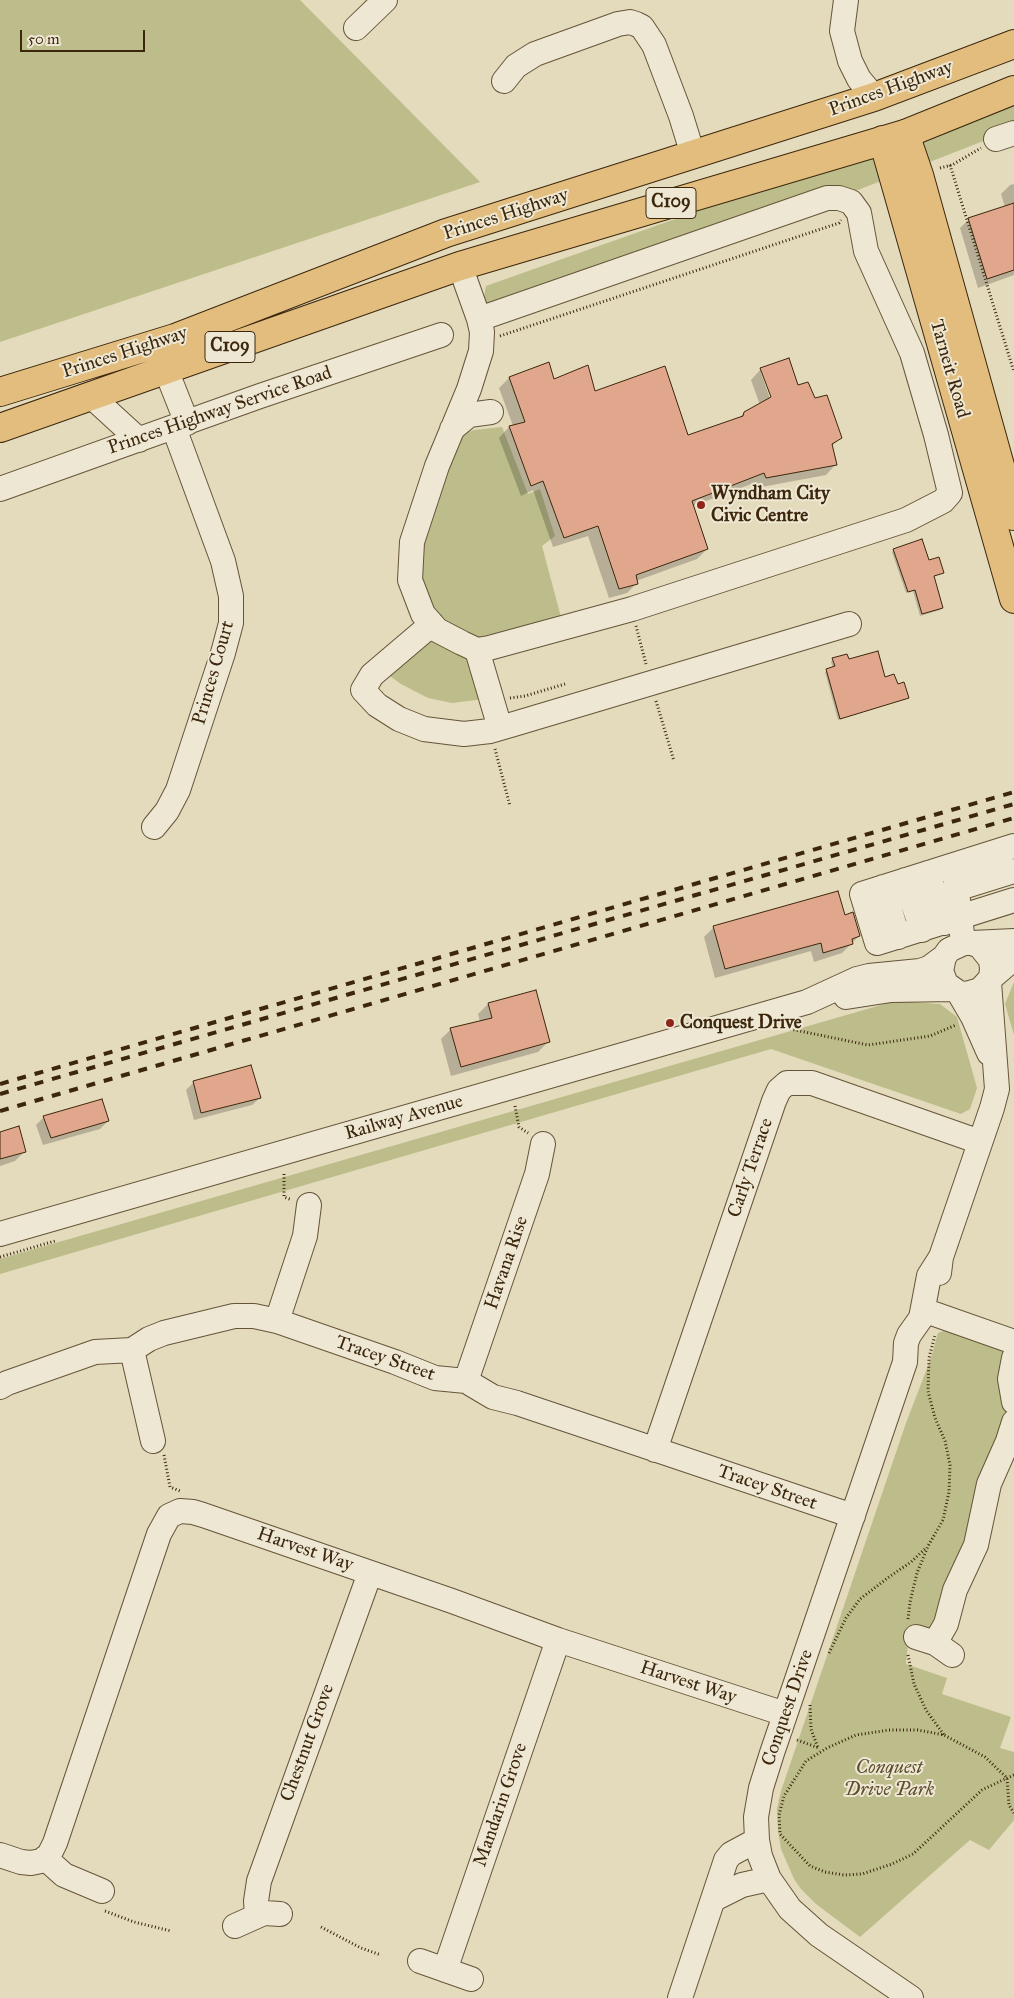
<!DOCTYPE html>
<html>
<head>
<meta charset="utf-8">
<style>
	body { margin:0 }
	#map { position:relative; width:1014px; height:1998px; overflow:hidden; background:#e4dabc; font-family:"IM FELL Great Primer",serif }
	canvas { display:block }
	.scale { position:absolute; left:20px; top:30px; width:125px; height:22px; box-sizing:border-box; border:2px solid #3c270d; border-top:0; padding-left:6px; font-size:15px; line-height:18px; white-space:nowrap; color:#3c270d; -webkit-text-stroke:4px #ede7d3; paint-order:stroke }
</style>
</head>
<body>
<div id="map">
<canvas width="1014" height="1998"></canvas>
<div class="scale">50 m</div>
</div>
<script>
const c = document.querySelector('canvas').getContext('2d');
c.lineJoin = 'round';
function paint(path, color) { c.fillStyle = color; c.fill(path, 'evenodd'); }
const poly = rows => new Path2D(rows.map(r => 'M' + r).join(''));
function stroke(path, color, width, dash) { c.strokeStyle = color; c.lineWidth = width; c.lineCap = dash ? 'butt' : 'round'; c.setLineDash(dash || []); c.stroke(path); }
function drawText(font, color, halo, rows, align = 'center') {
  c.font = font + ' "IM FELL Great Primer",serif'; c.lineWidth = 4; c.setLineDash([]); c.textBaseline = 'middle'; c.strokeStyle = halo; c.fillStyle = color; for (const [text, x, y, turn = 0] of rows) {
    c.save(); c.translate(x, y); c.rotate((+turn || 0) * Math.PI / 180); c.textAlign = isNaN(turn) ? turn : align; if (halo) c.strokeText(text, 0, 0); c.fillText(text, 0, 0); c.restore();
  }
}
const green = poly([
	[0,0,300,0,480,182,0,342],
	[1014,99,1014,129,858,190,497,307,483,302,486,286],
	[502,427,528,494,540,489,555,536,542,546,562,621,487,642,432,617,416,585,422,542,459,435,474,430],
	[427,638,474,662,484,699,452,703,428,698,401,684,387,674],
	[1014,982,1014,1035,1005,1004],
	[895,1001,940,1004,957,1017,977,1088,970,1109,961,1114,771,1049,0,1274,0,1259],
	[946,1330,1005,1348,1009,1407,1008,1423,976,1521,931,1630,909,1633,906,1664,947,1678,942,1694,1011,1717,1000,1748,1014,1752,1014,1820,989,1850,970,1840,860,1937,816,1904,801,1889,794,1879,781,1849,778,1830,777,1809,781,1791,906,1423,931,1358,938,1333]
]);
const shadow = poly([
	[1014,184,1014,275,978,288,960,228,969,219,1005,207,1001,194,1010,185],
	[761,369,797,387,814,400,840,438,831,447,836,464,826,475,756,488,754,483,693,506,707,549,697,559,636,581,637,583,627,593,609,598,588,536,553,547,533,490,521,496,499,438,509,427,513,426,499,388,509,378,554,380,594,393,687,437,738,419,744,413,760,405,751,380],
	[761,373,763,373,775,403,772,404],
	[894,550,928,561,942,573,933,577,942,607,940,610,920,616,913,591,906,593,892,552],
	[833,659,848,661,884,678,897,686,907,698,838,720,825,672,833,668,831,662],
	[844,916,859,936,842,953,814,962,811,951,715,978,704,937,714,927],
	[488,1004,548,1042,538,1052,451,1076,441,1039,451,1029,480,1022,478,1014],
	[194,1082,260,1098,252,1105,194,1120,186,1090],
	[44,1117,108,1121,100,1129,43,1145,36,1125],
	[0,1133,25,1151,15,1161,0,1166]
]);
const building = poly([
	[1014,203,1014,270,987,279,968,218,1014,203],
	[789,358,798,385,808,382,815,398,827,395,842,438,832,444,837,465,766,478,764,473,692,501,708,549,636,575,638,584,619,589,598,526,564,538,543,481,531,486,509,426,525,422,509,377,549,362,554,379,588,365,595,391,665,366,688,435,743,416,744,412,771,397,760,368,789,358],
	[922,539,929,560,939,557,944,573,934,576,943,608,922,614,915,590,908,592,893,549,922,539],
	[878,651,885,677,894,674,898,684,904,682,909,698,840,719,826,669,835,666,832,658,847,654,849,659,878,651],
	[838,891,845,915,853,912,860,936,852,939,853,944,823,953,821,943,725,969,713,926,838,891],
	[536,990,550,1042,461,1067,450,1028,492,1018,488,1003,536,990],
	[251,1065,261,1098,201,1113,193,1081,251,1065],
	[102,1099,109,1121,51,1138,43,1116,102,1099],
	[19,1126,26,1152,0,1159,0,1132,19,1126]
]);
const path = poly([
	[950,165,1014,372],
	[940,168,952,165,981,148],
	[500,336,839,223,841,220],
	[636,626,646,664],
	[510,698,525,696,565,684],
	[656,701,674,761],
	[495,749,510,806],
	[790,1029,868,1045,930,1036,956,1025],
	[515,1106,519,1127,528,1133],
	[284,1174,284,1197,292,1200],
	[0,1257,55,1241],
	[164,1455,170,1487,180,1491],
	[908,1619,910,1602,917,1573,928,1546,943,1520,949,1492,950,1465,945,1441,935,1418,928,1391,929,1358,935,1335],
	[829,1653,846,1618,860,1599,889,1577,911,1562,926,1548],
	[908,1655,914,1684,926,1710,944,1735],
	[810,1705,811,1729,818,1748],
	[797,1740,819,1748],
	[1014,1775,1007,1778,982,1790,913,1854,892,1864,862,1874,844,1875,825,1872,810,1866,780,1834,779,1815,784,1796,806,1761,827,1748,856,1735,889,1730,918,1730,944,1735,985,1757,1007,1778,1009,1805,1014,1813],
	[105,1911,134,1922,171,1931],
	[321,1927,361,1948,381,1955]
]);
const minor = poly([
	[846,0,842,31,850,61,859,79,874,97],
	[356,28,385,0],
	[504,81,516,66,535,54,618,24,630,22,636,24,642,27,654,45,681,116,693,155],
	[996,139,1014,133],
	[460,266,479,319,482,332,481,351,469,389,437,466,412,542,410,580,423,614,437,630,462,643,477,650,489,648,632,609,906,520,943,501,950,493,936,435,912,353,866,251,859,213,851,202,839,198,827,198,479,319],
	[166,370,187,423],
	[91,396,139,440],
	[452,429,469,415,491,412],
	[0,489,260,396,441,335],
	[432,624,372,675,363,690,377,705,399,719,424,729,464,734,490,731,514,724,849,624],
	[477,650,500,728],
	[154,827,167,811,178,790,223,653,231,623,231,596,223,561,174,428],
	[1014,846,862,894,877,943,1014,900],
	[954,866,962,934],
	[928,873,944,923],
	[905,880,922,930],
	[883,887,898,937],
	[956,889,1014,871],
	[972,943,1014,941],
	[991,978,992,969,991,960,980,946,972,943,964,943,949,950,944,957,941,971,946,984,959,993,966,994,980,990,991,978,1014,958],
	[959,993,973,1017,989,1053],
	[846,997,891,990,952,989],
	[0,1234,807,1002,857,979,869,976,920,971,929,968,944,957],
	[939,1273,941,1257,992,1108,997,1089,989,982],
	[923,1310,1014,1342],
	[277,1321,305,1236,309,1205],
	[132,1350,153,1441],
	[1014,1358,1010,1379,1014,1402],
	[466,1381,537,1174,543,1144],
	[0,1387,7,1383,95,1352,132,1350,149,1339,164,1333,234,1316,254,1316,277,1321,395,1362,435,1378,466,1381,493,1397,517,1403,853,1516],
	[655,1450,774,1101,779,1090,787,1083,812,1083,980,1142],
	[916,1637,935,1643,952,1655],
	[935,1643,946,1624,955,1590,976,1545,989,1484,1008,1441,1014,1422],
	[0,1855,21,1862,31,1863,41,1861,49,1855,55,1843,159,1534,169,1516,180,1511,193,1512,203,1515,452,1601,558,1640,785,1714],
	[45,1858,64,1875,102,1891],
	[714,1899,742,1885,769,1879],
	[257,1915,256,1901,259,1881,370,1573],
	[235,1926,264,1913,280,1914],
	[420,1961,471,1979],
	[445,1970,558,1640],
	[680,1998,726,1860,731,1854,757,1840],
	[911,1998,819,1935,790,1909,769,1879,760,1856,757,1840,756,1817,761,1788,772,1753,905,1362,906,1343,909,1335,921,1318,929,1276,941,1257]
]);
const major = poly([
	[905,134,919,175,1014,516],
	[883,140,1014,599]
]);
const highway = poly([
	[0,392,175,338,446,233,874,97,1014,44],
	[0,428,460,266,905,134,1014,90]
]);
const rail = poly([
	[0,1084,1014,792],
	[0,1094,1014,804],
	[0,1111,1014,818]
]);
const markers = [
	[701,505,5,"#8f2418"],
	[670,1023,5,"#8f2418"]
];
const shields = [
	[671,203,50],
	[230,347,50]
];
const shieldNames = [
	["C109",671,203],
	["C109",230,347]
];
const streetNames = [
	["Princes Highway",891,89,-20],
	["Princes Highway",506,215,-18],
	["Princes Highway",125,353,-18],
	["Tarneit Road",949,369,74],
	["Princes Highway Service Road",220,411,-19],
	["Princes Court",214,673,-74],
	["Railway Avenue",404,1118,-16],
	["Carly Terrace",751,1168,-71],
	["Havana Rise",507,1263,-71],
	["Tracey Street",385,1359,19],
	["Tracey Street",767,1488,19],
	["Harvest Way",305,1550,19],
	["Harvest Way",688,1683,18],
	["Conquest Drive",788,1708,-71],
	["Chestnut Grove",308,1743,-70],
	["Mandarin Grove",501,1805,-71]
];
const poiNames = [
	["Wyndham City",711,494],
	["Civic Centre",711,516],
	["Conquest Drive",680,1023]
];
const parkNames = [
	["Conquest",889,1768],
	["Drive Park",889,1790]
];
paint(green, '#bcbd8b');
paint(shadow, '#0003');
paint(building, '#e1a78c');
stroke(building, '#3c270d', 1);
stroke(minor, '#665439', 26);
stroke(major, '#3c270d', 30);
stroke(highway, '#3c270d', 30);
stroke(path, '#3c270d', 3, [1, 2.5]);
stroke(minor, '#ede7d3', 24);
stroke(major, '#e2bd7e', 28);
stroke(highway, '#e2bd7e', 28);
stroke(rail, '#3c270d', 4, [9, 9]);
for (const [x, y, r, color] of markers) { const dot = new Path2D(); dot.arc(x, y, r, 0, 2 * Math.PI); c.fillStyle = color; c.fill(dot); stroke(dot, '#ede7d3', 2); }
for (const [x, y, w] of shields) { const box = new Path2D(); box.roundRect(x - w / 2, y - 15.5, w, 31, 4); c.fillStyle = '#ede7d3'; c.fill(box); stroke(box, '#3c270d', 1); }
drawText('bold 18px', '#3c270d', null, shieldNames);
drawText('19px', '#3c270d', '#ede7d3', streetNames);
drawText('bold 19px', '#3c270d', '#ede7d3', poiNames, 'left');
drawText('italic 19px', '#5c4c2c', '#ede7d3', parkNames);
</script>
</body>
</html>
